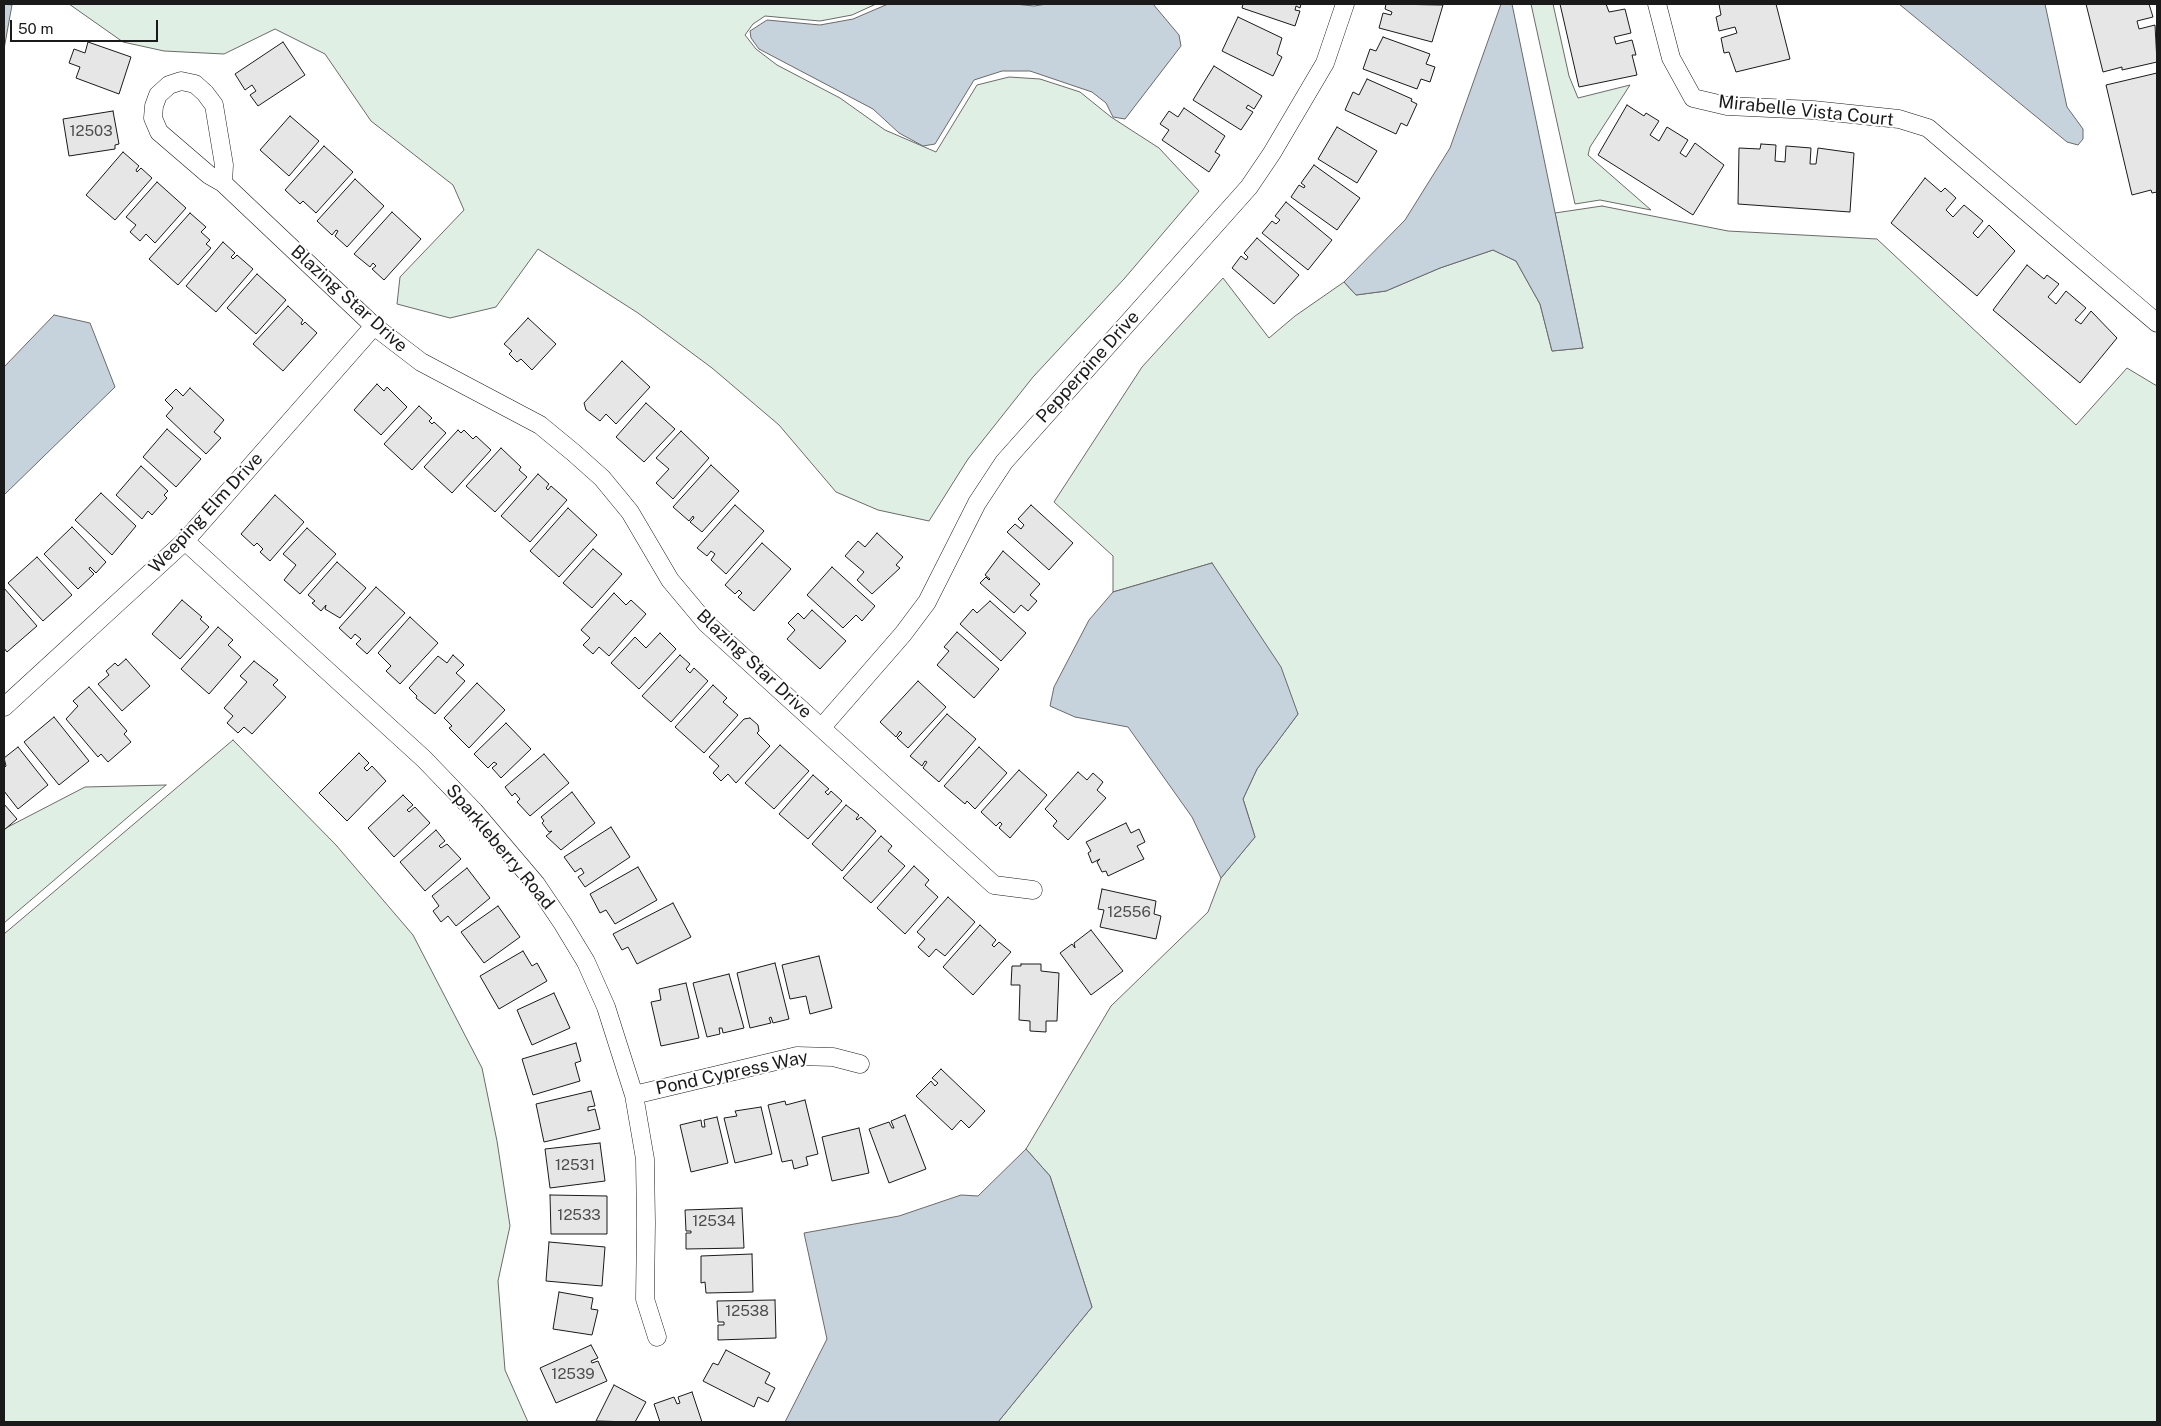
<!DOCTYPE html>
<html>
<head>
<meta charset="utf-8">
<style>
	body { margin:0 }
	#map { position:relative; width:2161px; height:1426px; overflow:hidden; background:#fff; font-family:"Public Sans",sans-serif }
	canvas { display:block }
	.frame { position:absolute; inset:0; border:5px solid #1a1a1a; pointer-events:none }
	.scale { position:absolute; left:10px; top:20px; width:148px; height:22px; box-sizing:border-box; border:2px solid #1a1a1a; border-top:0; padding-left:6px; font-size:15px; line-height:18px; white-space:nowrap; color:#1a1a1a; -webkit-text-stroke:4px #fff; paint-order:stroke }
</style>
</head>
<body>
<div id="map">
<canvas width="2161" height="1426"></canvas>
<div class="frame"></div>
<div class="scale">50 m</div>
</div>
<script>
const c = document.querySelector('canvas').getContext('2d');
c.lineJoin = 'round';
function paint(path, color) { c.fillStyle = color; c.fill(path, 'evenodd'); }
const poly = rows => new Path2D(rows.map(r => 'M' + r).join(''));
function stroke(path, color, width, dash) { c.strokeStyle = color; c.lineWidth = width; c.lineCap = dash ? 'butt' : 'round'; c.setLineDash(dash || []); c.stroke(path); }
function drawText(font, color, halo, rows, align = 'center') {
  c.font = font + ' "Public Sans",sans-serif'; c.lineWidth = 4; c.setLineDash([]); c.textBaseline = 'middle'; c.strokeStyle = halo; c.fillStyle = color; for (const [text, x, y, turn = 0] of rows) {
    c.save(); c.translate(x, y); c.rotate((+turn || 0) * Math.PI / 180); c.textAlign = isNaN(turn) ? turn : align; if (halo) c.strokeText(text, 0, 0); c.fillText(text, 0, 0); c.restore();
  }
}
const green = poly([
	[69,4,876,4,852,15,820,21,765,16,753,24,745,35,756,49,777,65,840,98,885,130,936,152,977,85,1009,77,1040,79,1080,92,1111,117,1159,148,1199,191,1124,279,1033,377,968,459,929,521,878,510,836,492,779,425,712,368,638,313,538,249,496,307,450,318,397,304,400,277,464,210,453,185,371,121,325,54,275,29,224,54,164,51,123,42,69,4],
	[1531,4,1553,4,1569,76,1578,98,1630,85,1590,147,1588,155,1651,210,1600,200,1575,204,1531,4],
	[1602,206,1728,231,1877,239,2076,425,2127,368,2157,386,2157,1422,998,1422,1092,1307,1050,1176,1026,1149,1111,1006,1208,912,1221,878,1255,837,1243,799,1257,769,1298,714,1212,563,1113,592,1113,556,1054,502,1142,367,1223,278,1269,338,1295,316,1344,282,1356,295,1386,291,1440,268,1493,250,1516,261,1540,304,1552,351,1583,348,1555,213,1602,206],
	[233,740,336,845,413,935,482,1068,497,1141,510,1226,498,1281,505,1370,528,1422,4,1422,4,934,233,740],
	[166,785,135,811,4,923,4,829,85,787,166,785]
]);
const water = poly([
	[4,4,12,5,4,49,4,4],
	[888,4,1014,4,1034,6,1047,4,1153,4,1179,35,1181,46,1125,119,1113,117,1106,103,1092,92,1030,71,1002,71,974,80,935,144,923,146,899,133,873,109,759,49,751,38,750,31,767,20,820,25,853,19,888,4],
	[1501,4,1512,4,1583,348,1552,351,1540,304,1516,261,1493,250,1440,268,1386,291,1356,295,1344,282,1405,220,1450,148,1501,4],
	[1899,4,2045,4,2067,107,2083,129,2083,139,2078,145,2067,142,1899,4],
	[54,315,90,323,115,387,4,495,4,367,54,315],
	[1212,563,1281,667,1298,714,1257,769,1243,799,1255,837,1221,878,1192,817,1128,727,1075,717,1050,706,1054,687,1089,620,1113,592,1212,563],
	[1026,1149,1050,1176,1092,1307,998,1422,785,1422,827,1339,804,1233,899,1216,961,1195,978,1196,1026,1149]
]);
const building = poly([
	[1243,4,1301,4,1300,8,1296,6,1295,10,1300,11,1295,26,1242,8,1243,4],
	[1386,4,1443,5,1432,42,1379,28,1383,13,1391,15,1392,12,1385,9,1386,4],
	[1560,4,1606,4,1609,12,1625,9,1631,33,1614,37,1616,44,1632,40,1636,55,1632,55,1637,75,1579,87,1560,4],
	[1719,4,1776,4,1790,59,1736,72,1729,52,1724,53,1721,38,1737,33,1735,27,1719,31,1716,17,1721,15,1719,4],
	[2086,4,2149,4,2153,17,2137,21,2139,29,2155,25,2157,62,2122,70,2122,67,2103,72,2086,4],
	[1238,17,1282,38,1277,54,1282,57,1273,76,1222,51,1238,17],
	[1383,37,1430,54,1426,64,1435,67,1430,82,1421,79,1417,89,1363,69,1370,49,1376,51,1383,37],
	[88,42,131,57,119,94,76,78,80,67,69,63,74,49,85,53,88,42],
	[283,42,305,75,258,106,250,95,256,91,252,85,245,90,235,74,283,42],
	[1214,66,1262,96,1254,109,1248,105,1246,108,1253,112,1241,130,1193,100,1214,66],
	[2157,73,2157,192,2152,193,2151,190,2132,195,2106,85,2157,73],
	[1367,79,1412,99,1411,101,1417,104,1407,126,1401,123,1396,134,1345,110,1353,92,1359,95,1367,79],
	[1627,105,1644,116,1646,113,1659,121,1650,135,1659,141,1667,127,1688,140,1680,153,1686,157,1695,143,1724,165,1693,215,1598,155,1627,105],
	[1184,108,1225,136,1215,152,1220,155,1209,172,1162,140,1169,130,1160,124,1169,111,1178,117,1184,108],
	[113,111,119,144,115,145,115,149,69,156,63,119,113,111],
	[290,116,319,141,289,176,260,150,290,116],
	[1337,127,1377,151,1357,183,1318,159,1337,127],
	[1761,144,1776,145,1775,161,1785,162,1786,146,1811,148,1810,164,1816,164,1818,148,1854,153,1850,212,1738,204,1739,148,1760,149,1761,144],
	[324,146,353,172,316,213,303,201,300,204,285,190,324,146],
	[123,152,139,166,136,170,137,172,141,168,152,178,115,220,86,195,123,152],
	[1314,165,1360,198,1337,230,1291,197,1299,185,1304,188,1305,186,1301,183,1314,165],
	[1925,178,1941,192,1945,188,1956,198,1946,210,1953,217,1964,205,1983,221,1973,233,1978,238,1989,225,2015,251,1977,296,1891,223,1925,178],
	[355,179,384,206,347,247,335,236,338,231,336,230,332,235,317,221,355,179],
	[157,182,186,208,155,243,146,234,140,241,130,232,136,225,126,217,157,182],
	[1286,202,1332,240,1308,270,1262,233,1272,221,1276,224,1280,220,1275,216,1286,202],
	[392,212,421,239,384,280,372,269,376,266,373,263,370,267,354,254,392,212],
	[190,213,206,227,201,232,210,240,206,244,211,248,178,285,149,259,190,213],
	[1257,238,1299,275,1274,304,1232,268,1241,256,1246,260,1248,257,1244,253,1257,238],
	[223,242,235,253,231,257,233,259,237,255,253,269,216,312,186,286,223,242],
	[2027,265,2044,279,2047,275,2059,284,2048,297,2056,304,2066,291,2086,308,2075,320,2081,324,2091,311,2117,338,2080,383,1993,310,2027,265],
	[257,274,286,300,256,334,227,308,257,274],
	[288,306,303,320,301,323,302,325,305,322,317,333,283,371,253,344,288,306],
	[528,318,556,344,532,370,521,359,517,362,509,354,512,351,504,344,528,318],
	[622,361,650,387,616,424,606,414,600,421,586,410,584,403,622,361],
	[377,384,384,391,387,387,407,407,381,435,354,410,377,384],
	[190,388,224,420,214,432,221,438,206,454,166,416,173,408,165,400,176,389,183,396,190,388],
	[646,403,675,429,644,462,616,437,646,403],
	[419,406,432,418,429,421,432,424,434,422,446,433,412,470,384,444,419,406],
	[167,429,201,459,176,487,143,457,167,429],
	[458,430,461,433,464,430,473,439,476,436,491,450,452,493,424,467,458,430],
	[681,431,709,458,673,499,656,483,669,469,656,458,681,431],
	[501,448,521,467,519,470,527,477,495,512,466,486,501,448],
	[711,465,739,491,702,532,690,522,694,518,693,516,689,521,673,507,711,465],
	[141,466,168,491,164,495,167,498,152,515,148,511,142,519,116,495,141,466],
	[538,474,549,484,546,488,548,490,551,486,567,500,530,542,501,516,538,474],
	[101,493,136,526,112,555,75,520,101,493],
	[275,495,304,522,270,561,260,552,263,549,257,543,254,546,241,534,275,495],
	[735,505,764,531,726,574,711,560,715,554,711,551,707,556,697,548,735,505],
	[1031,505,1073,543,1049,570,1007,532,1015,524,1021,529,1024,525,1018,519,1031,505],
	[568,508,597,535,559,577,530,551,568,508],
	[72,527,106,562,96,573,90,567,89,569,94,574,78,589,44,554,72,527],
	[307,528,336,554,300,594,284,580,296,565,283,554,307,528],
	[877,533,903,557,896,565,900,568,872,594,857,580,864,572,845,556,858,541,865,547,877,533],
	[762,543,791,569,754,611,738,597,742,593,739,590,735,594,725,585,762,543],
	[593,549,622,574,592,608,563,583,593,549],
	[1003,551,1040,584,1030,595,1037,601,1028,611,1021,605,1014,613,980,583,986,577,989,580,990,579,985,575,1003,551],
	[37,557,72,595,43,621,8,583,37,557],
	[337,562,366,588,340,618,325,609,326,605,321,611,312,603,315,601,308,595,337,562],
	[832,567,875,606,862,621,856,615,843,628,807,595,832,567],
	[376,587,405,613,367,654,356,644,361,639,355,634,351,639,339,628,376,587],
	[4,588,37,626,7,652,4,648,4,588],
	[614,593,626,605,631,600,646,614,609,656,599,647,593,654,583,645,590,638,581,630,614,593],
	[182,600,202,617,200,619,209,627,180,659,152,634,182,600],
	[990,601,1026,633,1001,661,960,624,973,609,977,613,990,601],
	[812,610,846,641,820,669,787,639,795,630,788,623,798,613,804,619,812,610],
	[410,617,438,643,400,684,386,671,391,666,378,653,410,617],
	[218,627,233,640,228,645,241,657,209,694,181,669,218,627],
	[957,632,999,669,974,698,937,665,949,651,944,647,957,632],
	[660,633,676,649,639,689,611,663,635,637,646,648,660,633],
	[453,655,464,665,456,673,465,681,435,714,416,698,417,696,409,688,438,656,447,663,453,655],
	[680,655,690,664,686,669,690,673,694,668,708,681,671,722,642,696,680,655],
	[126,659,150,686,122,711,98,684,109,675,106,671,115,663,118,666,126,659],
	[254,661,278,680,273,685,286,697,252,734,244,727,238,733,227,723,233,716,224,708,247,682,240,676,254,661],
	[918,681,946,707,908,748,897,738,902,733,900,731,896,737,880,722,918,681],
	[477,683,505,710,469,748,449,728,452,726,444,718,477,683],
	[713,685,727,698,723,702,738,715,704,753,675,727,713,685],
	[89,687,127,731,124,734,131,742,108,762,101,754,98,757,66,719,78,706,73,701,89,687],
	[947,714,976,739,939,782,923,768,927,762,925,761,922,766,910,756,947,714],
	[54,717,89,761,59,785,24,742,54,717],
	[750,718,758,725,759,731,757,733,770,746,736,783,728,774,721,781,713,773,719,766,709,757,744,719,750,718],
	[506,723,531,749,501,778,492,768,497,764,494,762,488,768,474,754,506,723],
	[780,745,809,771,774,809,745,783,780,745],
	[18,747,48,785,18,809,4,791,4,768,6,766,4,758,18,747],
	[979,747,1007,773,975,809,967,801,965,804,944,786,979,747],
	[359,753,369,763,364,768,367,771,372,766,386,781,347,821,319,793,359,753],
	[544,754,569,783,530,816,517,802,520,799,515,793,512,796,505,787,544,754],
	[1019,770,1047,795,1010,838,999,828,1002,824,1000,822,996,826,981,812,1019,770],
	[1078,772,1087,780,1093,773,1103,782,1097,790,1106,798,1068,840,1053,826,1057,821,1045,809,1078,772],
	[813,775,829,789,825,792,828,795,831,791,842,801,808,839,779,814,813,775],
	[572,792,595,823,561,850,546,836,552,831,549,832,542,823,544,821,541,817,572,792],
	[403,795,413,805,407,810,409,812,415,807,430,823,394,857,368,828,403,795],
	[4,804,17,819,4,830,4,804],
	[846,805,859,815,856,819,857,820,861,817,876,831,842,871,812,844,846,805],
	[1126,823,1131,833,1139,829,1145,842,1137,846,1144,859,1108,876,1106,871,1102,872,1097,862,1100,859,1092,863,1088,853,1091,851,1086,842,1126,823],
	[611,827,630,857,585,887,578,877,584,873,581,868,575,872,564,857,611,827],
	[436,830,445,841,439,846,441,848,447,844,461,859,425,891,400,862,436,830],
	[881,836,892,846,888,851,905,866,871,903,843,878,881,836],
	[914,866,929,880,925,885,938,897,905,934,877,908,914,866],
	[638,867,657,900,615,924,606,910,600,913,590,894,638,867],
	[467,868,490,898,456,926,448,916,441,922,433,911,439,906,432,896,467,868],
	[1102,889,1156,901,1154,914,1161,916,1156,939,1100,927,1104,910,1098,909,1102,889],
	[948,897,975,922,945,956,936,949,929,957,918,947,925,939,917,932,948,897],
	[673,903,691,937,637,964,628,947,622,950,613,934,673,903],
	[498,906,520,937,484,963,461,932,498,906],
	[980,925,996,940,992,945,994,947,999,942,1011,952,973,995,943,967,980,925],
	[1091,930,1123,971,1091,995,1060,953,1072,944,1075,948,1074,943,1091,930],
	[523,951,532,966,537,963,547,981,499,1009,480,976,523,951],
	[819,956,832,1008,810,1014,806,996,790,999,782,965,819,956],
	[775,963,789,1019,773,1023,771,1017,769,1018,771,1023,750,1028,737,973,775,963],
	[1021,964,1041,964,1041,971,1059,973,1057,1021,1046,1021,1046,1032,1030,1031,1030,1021,1019,1020,1020,985,1011,985,1012,966,1021,966,1021,964],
	[729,974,744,1028,723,1033,722,1028,719,1028,720,1034,707,1037,693,983,729,974],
	[686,983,699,1038,661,1046,651,1002,661,1000,659,989,686,983],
	[554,993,570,1028,532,1045,517,1010,554,993],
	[576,1043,581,1061,575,1063,580,1081,533,1095,522,1059,576,1043],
	[941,1069,985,1111,969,1128,961,1120,952,1130,916,1096,931,1081,935,1086,938,1083,932,1078,941,1069],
	[591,1091,595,1106,588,1107,588,1111,595,1109,600,1129,544,1142,536,1104,591,1091],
	[805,1100,818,1154,806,1157,808,1165,794,1169,792,1160,782,1162,768,1105,785,1101,786,1105,805,1100],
	[761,1107,772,1154,735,1163,724,1118,737,1116,735,1111,761,1107],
	[905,1115,926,1169,889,1183,869,1129,889,1122,892,1128,894,1128,891,1121,905,1115],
	[717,1117,728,1163,691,1172,680,1125,701,1120,702,1127,705,1127,704,1120,717,1117],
	[859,1128,869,1173,832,1181,822,1137,859,1128],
	[600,1143,605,1181,550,1188,545,1149,600,1143],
	[550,1195,607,1196,607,1234,551,1234,550,1195],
	[742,1208,744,1248,686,1249,686,1233,691,1233,691,1231,686,1231,685,1210,742,1208],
	[549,1242,605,1247,602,1286,546,1281,549,1242],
	[752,1254,753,1292,706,1293,705,1282,701,1283,701,1256,752,1254],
	[559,1292,593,1298,591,1309,598,1310,592,1335,553,1329,559,1292],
	[775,1300,776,1338,718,1340,718,1325,724,1325,724,1322,718,1322,717,1301,775,1300],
	[591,1345,598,1358,591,1361,592,1363,598,1361,607,1381,556,1403,540,1368,591,1345],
	[726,1350,770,1373,765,1383,775,1388,768,1402,758,1397,754,1407,703,1381,713,1363,718,1365,726,1350],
	[614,1385,646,1402,635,1422,596,1421,614,1385],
	[692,1392,702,1422,660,1422,654,1404,674,1397,677,1404,680,1403,678,1397,692,1392]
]);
const minor = poly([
	[1657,4,1671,58,1693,98,1727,106,1813,110,1899,119,1928,128,2157,323],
	[223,183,224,165,214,105,205,93,195,84,181,81,169,85,158,95,154,106,153,118,159,132,209,175,223,183,374,326,421,362,540,425,574,453,602,478,630,512,670,580,706,623,994,885,1033,890],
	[185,541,424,759,474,811,536,884,563,924,586,962,606,1007,634,1095,645,1159,646,1223,645,1299,657,1337],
	[4,707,185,541,374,326],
	[822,727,903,634,927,602,977,503,1004,462,1249,187,1272,153,1325,63,1345,4],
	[634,1095,797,1056,833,1057,860,1064]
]);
const numberNames = [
	["12503",91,131],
	["12556",1129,912],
	["12531",575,1165],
	["12533",579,1215],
	["12534",714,1221],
	["12538",747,1311],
	["12539",573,1374]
];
const streetNames = [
	["Mirabelle Vista Court",1806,111,6],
	["Blazing Star Drive",349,299,42],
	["Pepperpine Drive",1088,367,-48],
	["Weeping Elm Drive",206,513,-47],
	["Blazing Star Drive",754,664,43],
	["Sparkleberry Road",500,847,50],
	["Pond Cypress Way",732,1073,-12]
];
paint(green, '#e0efe3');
stroke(green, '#6a6a6a', 1);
paint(water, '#c6d2dc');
stroke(water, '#6a6a6a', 1);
paint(building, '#e6e6e6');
stroke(building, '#1a1a1a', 1);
stroke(minor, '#1a1a1a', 19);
stroke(minor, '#fff', 18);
drawText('15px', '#4d4d4d', null, numberNames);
drawText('18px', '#1a1a1a', '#fff', streetNames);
</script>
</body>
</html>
